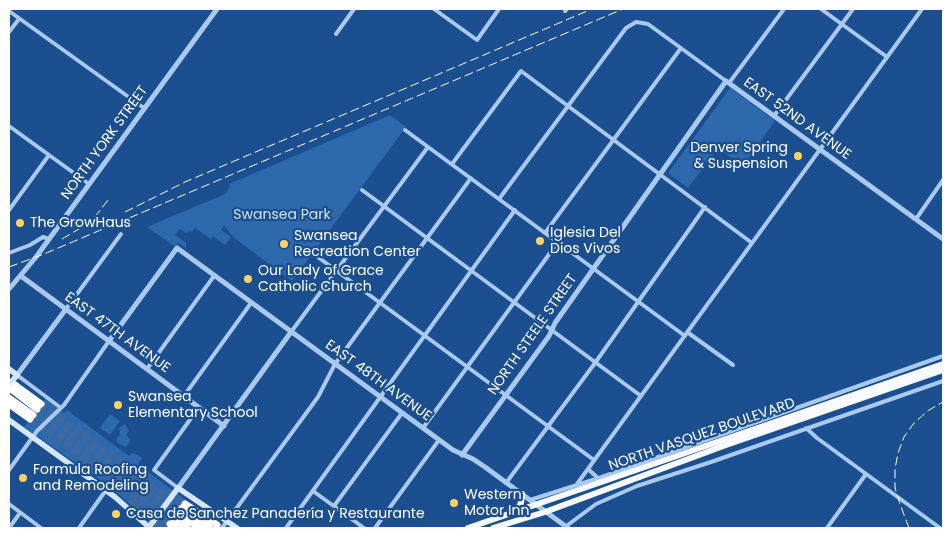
<!DOCTYPE html>
<html>
<head>
<meta charset="utf-8">
<style>
	body { margin:0 }
	#map { position:relative; width:952px; height:537px; overflow:hidden; background:#1b4f8f; font-family:Poppins,sans-serif }
	canvas { display:block }
	.frame { position:absolute; inset:0; border:10px solid #fff; pointer-events:none }
</style>
</head>
<body>
<div id="map">
<canvas width="952" height="537"></canvas>
<div class="frame"></div>
</div>
<script>
const c = document.querySelector('canvas').getContext('2d');
c.lineJoin = 'round';
function paint(path, color) { c.fillStyle = color; c.fill(path, 'evenodd'); }
const poly = rows => new Path2D(rows.map(r => 'M' + r).join(''));
function stroke(path, color, width, dash) { c.strokeStyle = color; c.lineWidth = width; c.lineCap = dash ? 'butt' : 'round'; c.setLineDash(dash || []); c.stroke(path); }
function drawText(font, color, halo, rows, align = 'center') {
  c.font = font + ' Poppins,sans-serif'; c.lineWidth = 4.5; c.setLineDash([]); c.textBaseline = 'middle'; c.strokeStyle = halo; c.fillStyle = color; for (const [text, x, y, turn = 0] of rows) {
    c.save(); c.translate(x, y); c.rotate((+turn || 0) * Math.PI / 180); c.textAlign = isNaN(turn) ? turn : align; if (halo) c.strokeText(text, 0, 0); c.fillText(text, 0, 0); c.restore();
  }
}
const green = poly([
	[730,88,775,121,743,166,718,148,688,188,668,173],
	[390,115,406,127,292,281,233,237,224,225,221,230,231,237,225,245,213,236,211,239,195,228,192,232,190,231,186,233,180,229,175,235,186,243,186,248,178,243,174,246,147,227,225,194,230,187,229,184],
	[45,399,64,413,67,410,129,456,132,453,138,455,142,458,138,464,187,501,167,528,157,528,117,493,102,484,100,480,24,427],
	[110,414,120,421,110,435,100,428],
	[125,424,129,431,126,435,131,440,126,447,118,443,116,440,120,434,119,428]
]);
const motorwayTunnel = poly([
	[41,404,182,508],
	[37,409,178,513],
	[33,415,174,519],
	[30,419,170,524],
	[168,493,185,504],
	[133,501,161,528]
]);
const minor = poly([
	[434,9,477,40,499,9],
	[821,9,887,57],
	[9,11,144,108],
	[565,11,567,9],
	[9,32,19,19],
	[336,34,354,9],
	[729,83,784,9],
	[774,116,853,9],
	[9,126,89,184],
	[405,130,685,336],
	[452,164,521,71,752,243],
	[362,190,641,396],
	[499,199,626,28,636,22,648,24,726,81],
	[9,210,49,155],
	[916,219,943,180],
	[545,233,681,48],
	[9,253,30,245,43,237,49,239],
	[315,255,594,460],
	[66,309,121,234],
	[291,332,428,147],
	[687,332,733,365],
	[147,369,214,276],
	[17,375,61,408],
	[184,396,251,303],
	[423,428,558,242],
	[806,428,817,438,940,528],
	[588,469,599,479],
	[9,470,37,431,64,405,109,341],
	[506,483,595,363,705,207],
	[577,484,922,9],
	[178,488,154,470,199,407],
	[313,491,364,528],
	[530,500,599,478,943,356],
	[9,504,41,528],
	[334,506,402,413],
	[565,527,596,504,637,486,711,462,943,381],
	[9,528,20,513],
	[79,528,106,490],
	[222,528,318,397,335,364,471,178],
	[286,528,515,210],
	[375,528,439,440],
	[827,528,866,474]
]);
const tertiary = poly([
	[21,276,224,426],
	[9,289,36,257,217,9],
	[109,341,177,248,453,450,473,459,485,467,568,528],
	[17,375,66,309],
	[462,455,549,336,555,323,726,81,943,239],
	[178,488,291,332]
]);
const secondary = poly([
	[9,369,17,375,9,385],
	[9,420,115,497,150,528],
	[149,527,178,488,237,528]
]);
const trunk = poly([
	[516,512,521,503,522,494],
	[468,528,943,364],
	[493,528,545,512,726,445,943,370]
]);
const motorway = poly([
	[15,385,41,404],
	[11,389,37,409],
	[9,398,33,415],
	[9,404,30,419],
	[185,504,217,525],
	[182,508,209,528],
	[178,513,199,528],
	[174,519,187,528],
	[170,524,175,528]
]);
const rail = poly([
	[125,212,185,182,592,9],
	[62,239,89,223,98,213,108,200],
	[9,267,44,254,623,9],
	[909,528,900,504,895,488,895,469,898,453,904,437,914,423,929,410,943,402]
]);
const markers = [
	[798,156,5,"#ffd166"],
	[20,223,5,"#ffd166"],
	[540,241,5,"#ffd166"],
	[284,244,5,"#ffd166"],
	[248,279,5,"#ffd166"],
	[118,405,5,"#ffd166"],
	[23,478,5,"#ffd166"],
	[454,503,5,"#ffd166"],
	[116,514,5,"#ffd166"]
];
const streetNames = [
	["EAST 52ND AVENUE",797,119,36],
	["NORTH YORK STREET",105,143,-54],
	["EAST 47TH AVENUE",117,333,36],
	["NORTH STEELE STREET",533,335,-55],
	["EAST 48TH AVENUE",378,381,36],
	["NORTH VASQUEZ BOULEVARD",702,435,-19]
];
const poiNames = [
	["Denver Spring",788,148,"right"],
	["& Suspension",788,164,"right"],
	["The GrowHaus",30,223],
	["Iglesia Del",550,233],
	["Dios Vivos",550,249],
	["Swansea",294,236],
	["Recreation Center",294,252],
	["Our Lady of Grace",258,271],
	["Catholic Church",258,287],
	["Swansea",128,397],
	["Elementary School",128,413],
	["Formula Roofing",33,470],
	["and Remodeling",33,486],
	["Western",464,495],
	["Motor Inn",464,511],
	["Casa de Sanchez Panadería y Restaurante",126,514]
];
const parkNames = [
	["Swansea Park",282,215]
];
paint(green, '#2e69ad');
stroke(motorwayTunnel, '#3d69a0', 7, [7, 3.5]);
stroke(minor, '#a9c9ee', 4);
stroke(tertiary, '#a9c9ee', 5);
stroke(secondary, '#d6e6fa', 5.5);
stroke(trunk, '#f8faff', 6);
stroke(motorway, '#fff', 7);
stroke(rail, '#fff', 1, [9, 4]);
for (const [x, y, r, color] of markers) { const dot = new Path2D(); dot.arc(x, y, r, 0, 2 * Math.PI); c.fillStyle = color; c.fill(dot); stroke(dot, '#1b4f8f', 2); }
drawText('14px', '#fff', '#1b4f8f', streetNames);
drawText('14px', '#fff', '#1b4f8f', poiNames, 'left');
drawText('14px', '#cfe3fa', '#1b4f8f', parkNames);
</script>
</body>
</html>
